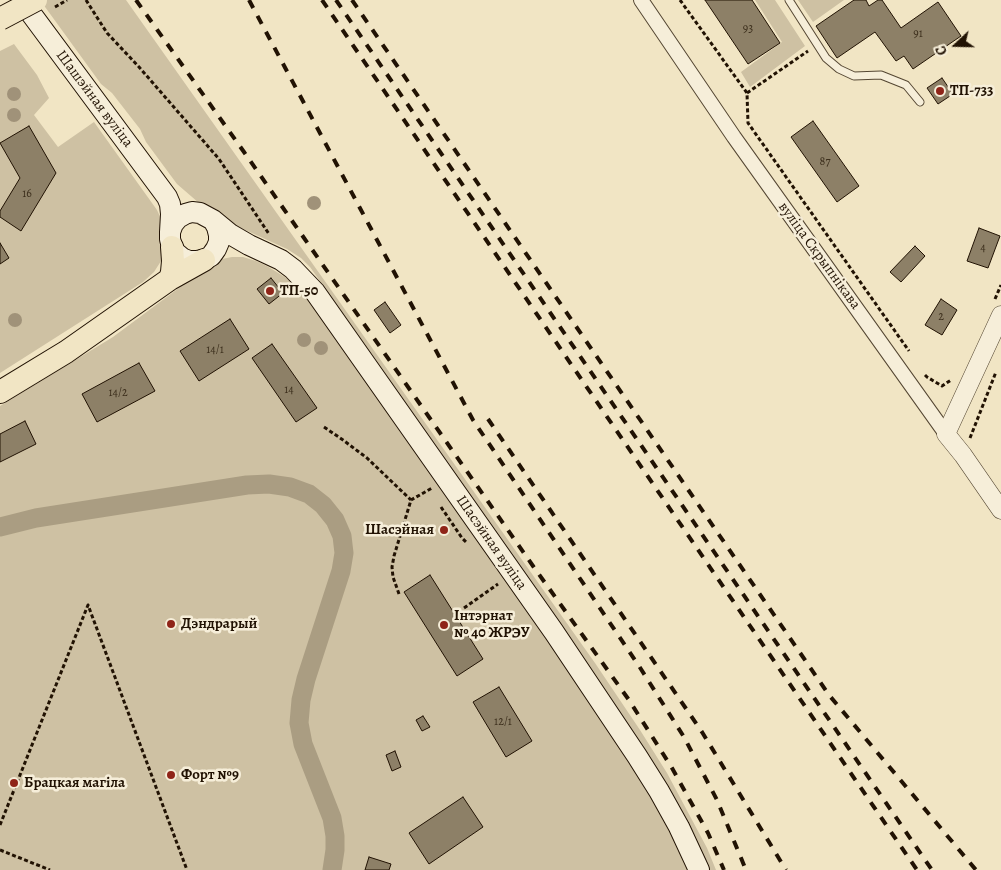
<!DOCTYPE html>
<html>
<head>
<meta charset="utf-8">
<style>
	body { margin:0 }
	#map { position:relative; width:1001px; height:870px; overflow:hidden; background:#f1e5c4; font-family:Alegreya,serif }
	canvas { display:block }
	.north { position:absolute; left:931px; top:20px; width:50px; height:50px; -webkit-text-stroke:4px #f6eed9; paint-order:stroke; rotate:249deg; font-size:14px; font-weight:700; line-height:20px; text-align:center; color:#211203 }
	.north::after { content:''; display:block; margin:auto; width:18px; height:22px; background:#211203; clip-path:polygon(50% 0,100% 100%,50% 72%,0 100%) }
</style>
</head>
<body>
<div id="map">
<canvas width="1001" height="870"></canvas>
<div class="north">С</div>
</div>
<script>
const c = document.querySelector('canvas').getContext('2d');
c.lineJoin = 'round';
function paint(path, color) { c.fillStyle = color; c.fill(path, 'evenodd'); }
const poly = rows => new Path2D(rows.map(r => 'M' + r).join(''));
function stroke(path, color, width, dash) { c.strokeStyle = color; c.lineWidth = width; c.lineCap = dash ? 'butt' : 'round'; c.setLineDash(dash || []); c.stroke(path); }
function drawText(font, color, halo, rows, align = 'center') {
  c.font = font + ' Alegreya,serif'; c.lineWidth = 5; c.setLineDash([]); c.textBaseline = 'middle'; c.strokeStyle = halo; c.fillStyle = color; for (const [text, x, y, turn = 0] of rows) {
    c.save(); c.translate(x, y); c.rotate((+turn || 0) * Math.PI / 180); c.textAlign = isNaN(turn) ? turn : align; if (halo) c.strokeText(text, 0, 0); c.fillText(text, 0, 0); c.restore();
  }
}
const green = poly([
	[40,0,126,0,595,663,640,730,667,773,707,848,716,870,709,870,692,831,660,773,613,702,374,357,310,267,301,258,287,249,230,223,199,203,177,184,146,142,140,129,112,93,101,84],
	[755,0,775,0,805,46,750,87,741,72,782,42],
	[798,0,844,0,813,22],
	[14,44,37,75,49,98,34,115,58,147,94,122,157,210,162,221,164,248,161,261,154,272,143,282,0,373,0,51],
	[232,257,243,257,256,261,267,266,288,279,298,287,308,299,553,647,657,805,677,842,689,870,0,870,0,406,113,337,211,264,222,259]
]);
const canal = poly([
	[0,527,36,518,247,485,269,484,290,487,309,494,323,505,335,520,342,536,344,553,341,571,306,679,301,700,299,723,303,744,332,818,335,836,335,850,332,870]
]);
const building = poly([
	[705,0,752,0,780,43,748,64,705,0],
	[854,0,866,0,869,6,878,0,882,0,901,28,938,2,961,36,913,69,904,56,896,61,875,32,837,58,816,26,854,0],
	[942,78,953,94,938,104,927,88,942,78],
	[813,121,859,186,837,202,791,137,813,121],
	[29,126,56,173,21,231,0,217,0,211,20,178,0,143,29,126],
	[979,228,1000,236,988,268,967,261,979,228],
	[0,243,9,258,0,264,0,243],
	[915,246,925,256,901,282,890,272,915,246],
	[271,278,283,293,269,304,257,289,271,278],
	[941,299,957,310,942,335,925,325,941,299],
	[385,302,401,325,390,333,374,310,385,302],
	[230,319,249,349,199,381,180,351,230,319],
	[272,344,317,408,296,422,252,358,272,344],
	[139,363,155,391,97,422,82,394,139,363],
	[25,421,36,444,0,462,0,434,25,421],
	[430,575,483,659,457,676,404,592,430,575],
	[499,687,532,741,506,757,473,702,499,687],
	[423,716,430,727,422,731,416,720,423,716],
	[395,751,401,767,392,771,386,755,395,751],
	[463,797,483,827,429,864,409,833,463,797],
	[369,857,391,864,389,870,365,870,369,857]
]);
const path = poly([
	[86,0,107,33,139,67,219,159,269,234],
	[680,0,747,93,748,123,909,351],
	[747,93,808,51],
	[995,299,1001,285],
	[925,375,927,377,942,386,951,380],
	[324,427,343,440,367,458,411,500],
	[970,438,996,372],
	[441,507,462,538,466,542],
	[399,594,393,577,392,567,394,556,411,500,432,488],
	[464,608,498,584],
	[0,825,88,605,187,870],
	[0,850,50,870]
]);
const service = poly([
	[789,0,826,58,839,69,854,76,881,75,906,85,920,102]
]);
const minor = poly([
	[641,0,734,137,946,434]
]);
const tertiary = poly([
	[1001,315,946,434,963,455,1001,510]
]);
const secondary = poly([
	[21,0,167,197,170,204,171,214,170,232],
	[213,220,217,227,219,235,219,242,216,249,211,256,204,260,197,261,189,261,182,258,176,253,172,247,170,239,170,232,173,224,178,218,185,214,192,212,200,213,213,220,230,234,249,245,281,260,293,269,315,292,554,632,637,756,659,791,679,827,699,870]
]);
const primary = poly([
	[170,279,172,272,173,261,172,247],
	[0,392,66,352,170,279,204,260]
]);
const rail = poly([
	[136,0,244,152,533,566,629,700,672,768,708,833,724,870],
	[249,0,473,420,639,666,684,737,717,800,746,870],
	[322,0,917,870],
	[336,0,932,870],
	[352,0,829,695,976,870],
	[488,419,702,732,786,870]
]);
const pathBridge = poly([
	[55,7,67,0]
]);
const primaryBridge = poly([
	[0,19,36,0]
]);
const trees = [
	[14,94],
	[14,115],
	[314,203],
	[15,320],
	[304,340],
	[321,348]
];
const markers = [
	[940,91,5,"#8f2418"],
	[270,291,5,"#8f2418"],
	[444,530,5,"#8f2418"],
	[171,624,5,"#8f2418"],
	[444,625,5,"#8f2418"],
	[171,775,5,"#8f2418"],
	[14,783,5,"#8f2418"]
];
const numberNames = [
	["93",748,29],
	["91",918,34],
	["87",825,162],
	["16",27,194],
	["4",983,248],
	["2",941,317],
	["14/1",215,350],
	["14",289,390],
	["14/2",118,393],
	["12/1",503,722]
];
const poiNames = [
	["ТП-733",950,91],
	["ТП-50",280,291],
	["Шасэйная",434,530,"right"],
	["Інтэрнат",454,616],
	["№ 40 ЖРЭУ",454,633],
	["Дэндрарый",181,624],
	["Форт №9",181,775],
	["Брацкая магіла",24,783]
];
const streetNames = [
	["Шашэйная вуліца",94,99,53],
	["вуліца Скрыпнікава",819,256,54],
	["Шасэйная вуліца",491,543,55]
];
paint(green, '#cec1a3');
stroke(canal, '#aa9d82', 19);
paint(building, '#8d8067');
stroke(building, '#211203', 1);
stroke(service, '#554733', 9);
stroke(minor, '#554733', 16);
stroke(tertiary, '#554733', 19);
stroke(secondary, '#211203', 22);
stroke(primary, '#211203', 24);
stroke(path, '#211203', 3, [4, 2.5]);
stroke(service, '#f6eed9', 7);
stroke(minor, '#f6eed9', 14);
stroke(tertiary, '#f6eed9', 18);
stroke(secondary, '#f6eed9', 20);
stroke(primary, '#f1e5c4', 22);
stroke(rail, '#211203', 4, [9, 9]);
stroke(primaryBridge, '#211203', 24, []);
stroke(pathBridge, '#211203', 3, [4, 2.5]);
stroke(primaryBridge, '#f1e5c4', 22);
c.fillStyle = '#a09279';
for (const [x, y] of trees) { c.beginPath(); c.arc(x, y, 7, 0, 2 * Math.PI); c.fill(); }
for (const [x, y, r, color] of markers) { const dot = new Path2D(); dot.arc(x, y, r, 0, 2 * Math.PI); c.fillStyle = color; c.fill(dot); stroke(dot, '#f6eed9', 2); }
drawText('12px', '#3c2e1c', null, numberNames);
drawText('bold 15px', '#211203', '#f6eed9', poiNames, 'left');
drawText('15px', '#211203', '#f6eed9', streetNames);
</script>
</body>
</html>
